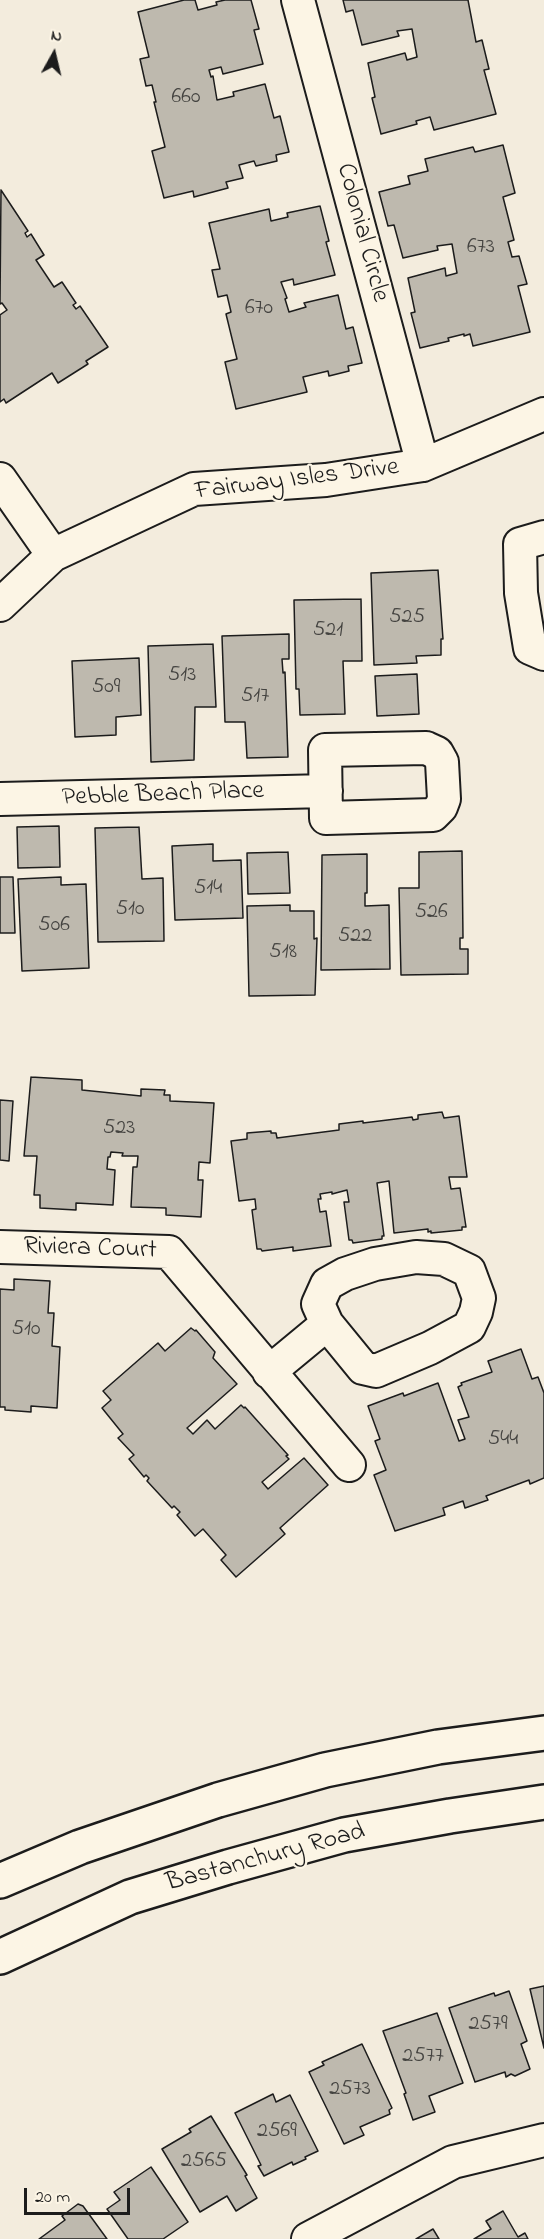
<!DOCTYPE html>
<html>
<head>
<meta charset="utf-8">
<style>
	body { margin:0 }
	#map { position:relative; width:544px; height:2239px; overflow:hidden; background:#f3ecdd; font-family:"Indie Flower",sans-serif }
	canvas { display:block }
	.north { position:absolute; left:24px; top:24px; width:60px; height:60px; -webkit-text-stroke:4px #fcf5e5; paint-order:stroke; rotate:8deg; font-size:16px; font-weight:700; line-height:24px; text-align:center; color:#1c1c1c }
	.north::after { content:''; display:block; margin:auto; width:21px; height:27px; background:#1c1c1c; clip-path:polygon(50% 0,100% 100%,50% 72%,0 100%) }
	.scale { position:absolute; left:24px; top:2188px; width:106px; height:27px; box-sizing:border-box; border:3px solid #1c1c1c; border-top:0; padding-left:8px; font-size:18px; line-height:21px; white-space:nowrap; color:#1c1c1c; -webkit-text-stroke:4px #fcf5e5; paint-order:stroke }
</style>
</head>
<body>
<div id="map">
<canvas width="544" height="2239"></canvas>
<div class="north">N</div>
<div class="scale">20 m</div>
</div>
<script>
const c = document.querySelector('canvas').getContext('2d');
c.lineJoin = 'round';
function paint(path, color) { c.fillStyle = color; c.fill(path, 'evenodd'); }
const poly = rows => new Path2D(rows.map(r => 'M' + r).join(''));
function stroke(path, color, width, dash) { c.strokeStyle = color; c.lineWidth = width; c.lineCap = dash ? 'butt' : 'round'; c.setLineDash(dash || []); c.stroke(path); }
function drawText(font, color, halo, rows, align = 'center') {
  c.font = font + ' "Indie Flower",sans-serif'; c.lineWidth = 4.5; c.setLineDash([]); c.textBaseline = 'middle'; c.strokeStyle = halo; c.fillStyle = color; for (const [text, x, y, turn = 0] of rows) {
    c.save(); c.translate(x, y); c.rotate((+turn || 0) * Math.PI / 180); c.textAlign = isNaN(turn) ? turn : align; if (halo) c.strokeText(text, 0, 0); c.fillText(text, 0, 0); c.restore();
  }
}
const building = poly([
	[184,0,195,0,198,10,217,5,216,2,225,0,251,0,259,29,254,30,263,64,223,74,221,67,209,70,211,77,213,76,217,100,234,96,233,92,265,84,274,118,280,116,289,152,276,155,277,161,256,166,254,161,239,165,243,178,226,182,228,188,194,197,193,191,164,198,152,151,165,147,154,102,156,102,152,85,146,86,140,59,149,57,138,12,184,0],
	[343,0,468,0,476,42,482,40,489,69,484,70,496,114,434,130,430,117,416,121,417,124,381,134,372,98,375,97,368,63,405,53,407,60,417,57,412,29,397,31,399,36,362,45,353,10,346,12,343,0],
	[503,145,515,193,503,197,514,240,508,242,512,257,519,256,527,284,518,286,530,332,473,346,470,334,464,336,464,334,448,338,449,341,420,348,411,313,415,312,408,278,445,268,446,276,457,273,452,244,437,246,438,250,403,258,394,225,388,226,379,192,410,184,408,176,428,171,425,159,473,147,475,152,503,145],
	[1,190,28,231,25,233,27,237,31,234,44,255,36,260,54,287,62,282,76,303,73,305,76,309,80,306,108,347,86,361,88,364,58,383,52,373,6,403,4,399,0,402,0,315,7,310,2,303,0,304,1,190],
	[320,206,329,241,326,242,335,275,294,285,293,279,281,282,287,298,285,299,289,312,306,307,304,303,338,295,346,329,353,327,362,363,348,366,349,371,329,376,328,371,303,377,307,392,236,409,225,362,237,359,226,314,231,312,227,295,218,297,212,270,220,269,209,223,269,209,271,221,288,217,287,213,320,206],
	[438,570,443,639,441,639,441,655,416,656,417,663,374,665,371,573,438,570],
	[361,599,362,661,343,661,345,714,300,715,299,689,296,689,294,600,361,599],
	[289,634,289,659,282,659,283,673,285,672,288,757,247,758,245,722,225,722,222,636,289,634],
	[213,644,216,707,195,707,194,760,151,762,148,646,213,644],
	[139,658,141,715,116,717,116,735,75,737,72,661,139,658],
	[417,674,419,714,377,716,375,676,417,674],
	[59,826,60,867,18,868,17,827,59,826],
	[139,827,142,879,163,878,164,941,98,942,95,828,139,827],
	[213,844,213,861,241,860,243,918,175,920,172,846,213,844],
	[462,851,463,938,460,938,460,949,468,949,468,974,401,975,399,888,419,888,419,852,462,851],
	[288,852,290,893,248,894,247,853,288,852],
	[367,854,367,893,365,893,365,906,389,905,390,969,321,970,322,855,367,854],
	[0,877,13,877,15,933,0,933,0,877],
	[61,877,61,885,86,884,89,968,22,971,18,879,61,877],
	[290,905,290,911,314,911,314,939,317,938,315,995,249,996,247,906,290,905],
	[31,1077,82,1080,82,1090,141,1096,141,1089,165,1090,164,1095,170,1095,170,1101,214,1103,210,1163,199,1162,198,1180,203,1180,201,1217,166,1215,166,1208,131,1207,133,1167,137,1167,138,1156,122,1156,123,1153,111,1152,110,1157,108,1157,107,1169,115,1170,113,1205,76,1203,76,1210,40,1208,40,1195,34,1195,37,1156,24,1156,31,1077],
	[0,1100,13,1101,9,1161,0,1160,0,1100],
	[442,1112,444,1118,459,1116,467,1177,449,1177,451,1189,460,1188,466,1227,462,1227,462,1230,431,1233,431,1231,428,1232,428,1229,394,1233,389,1181,377,1183,384,1236,382,1236,382,1239,353,1243,352,1240,349,1240,344,1202,349,1202,347,1190,332,1194,332,1192,320,1194,321,1199,318,1199,320,1212,326,1211,331,1246,293,1251,293,1247,262,1251,261,1249,257,1249,252,1210,256,1209,255,1199,239,1201,231,1141,247,1139,247,1133,271,1131,271,1133,276,1133,277,1138,339,1130,339,1124,363,1121,363,1123,412,1117,413,1120,418,1119,418,1115,442,1112],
	[14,1279,50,1281,48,1313,54,1313,52,1346,60,1347,57,1408,31,1406,31,1412,5,1410,5,1407,0,1407,0,1289,14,1290,14,1279],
	[191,1328,195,1331,196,1330,215,1352,213,1358,237,1384,187,1428,193,1434,207,1420,215,1429,241,1405,244,1408,245,1407,288,1455,286,1456,289,1459,262,1482,268,1489,304,1458,328,1485,280,1528,285,1534,236,1577,221,1560,226,1555,203,1529,195,1536,177,1515,180,1512,174,1506,172,1508,147,1481,149,1478,146,1475,144,1477,129,1459,134,1455,118,1438,123,1434,102,1408,111,1400,103,1391,158,1343,165,1351,191,1328],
	[521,1349,532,1379,538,1377,544,1393,544,1478,530,1484,529,1480,486,1496,488,1500,465,1508,463,1501,443,1508,445,1515,395,1531,374,1475,386,1470,375,1441,380,1439,368,1406,403,1393,404,1396,438,1383,459,1441,465,1439,458,1420,469,1417,458,1387,462,1385,461,1383,492,1372,488,1361,521,1349],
	[544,1986,544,2048,530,1989,544,1986],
	[509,1991,527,2041,521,2044,530,2069,515,2076,511,2074,506,2077,505,2072,475,2082,449,2008,494,1993,495,1996,509,1991],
	[437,2013,463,2083,429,2096,435,2112,413,2120,404,2094,406,2093,383,2031,437,2013],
	[362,2044,392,2108,389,2110,390,2114,360,2127,364,2135,344,2144,309,2072,324,2065,322,2062,362,2044],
	[273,2094,276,2102,290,2095,318,2151,305,2157,306,2159,293,2165,292,2162,264,2176,258,2166,261,2165,235,2113,273,2094],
	[211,2116,247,2175,245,2176,257,2198,236,2211,227,2196,200,2212,162,2149,191,2132,189,2129,211,2116],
	[151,2167,188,2222,163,2239,128,2239,107,2209,120,2200,114,2192,151,2167],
	[78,2204,83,2206,107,2239,39,2239,65,2220,62,2216,78,2204],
	[503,2211,518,2237,525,2233,528,2239,474,2239,491,2229,486,2221,503,2211],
	[433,2229,439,2239,416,2239,433,2229]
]);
const minor = poly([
	[298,0,423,465],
	[0,479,53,555],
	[544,537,520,544,521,593,530,648,544,654],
	[0,605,53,555,194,489,326,480,423,465,544,414],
	[426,748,437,753,442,762,444,799,441,807,433,815,326,818,325,750,426,748],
	[0,799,326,791],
	[0,1247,169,1252,349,1465],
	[269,1372,327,1324,318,1304,327,1284,345,1274,375,1264,416,1257,444,1259,469,1271,479,1298,476,1312,469,1327,430,1348,376,1371,363,1368,327,1324],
	[308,2239,453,2162,544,2140]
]);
const primary = poly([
	[0,1881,80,1847,218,1800,325,1770,438,1747,544,1733],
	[0,1957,130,1897,228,1867,344,1835,450,1816,544,1802]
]);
const numberNames = [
	["660",186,98],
	["673",481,248],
	["670",259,309],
	["525",407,618],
	["521",328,631],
	["513",182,676],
	["509",106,688],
	["517",255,697],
	["514",208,889],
	["510",130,910],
	["526",431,913],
	["506",54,926],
	["522",355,937],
	["518",283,953],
	["523",119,1129],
	["510",26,1330],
	["544",503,1440],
	["2579",488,2025],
	["2577",423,2057],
	["2573",350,2090],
	["2569",277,2132],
	["2565",204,2162]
];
const streetNames = [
	["Colonial Circle",361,233,75],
	["Fairway Isles Drive",297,481,-7],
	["Pebble Beach Place",163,796,-2],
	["Riviera Court",90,1250,2],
	["Bastanchury Road",266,1859,-15]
];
paint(building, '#beb9ae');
stroke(building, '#1c1c1c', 1.5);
stroke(minor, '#1c1c1c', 36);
stroke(primary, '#1c1c1c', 38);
stroke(minor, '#fcf5e5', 32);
stroke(primary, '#fcf5e5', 33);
drawText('22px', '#444340', null, numberNames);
drawText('26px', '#1c1c1c', '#fcf5e5', streetNames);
</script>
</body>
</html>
